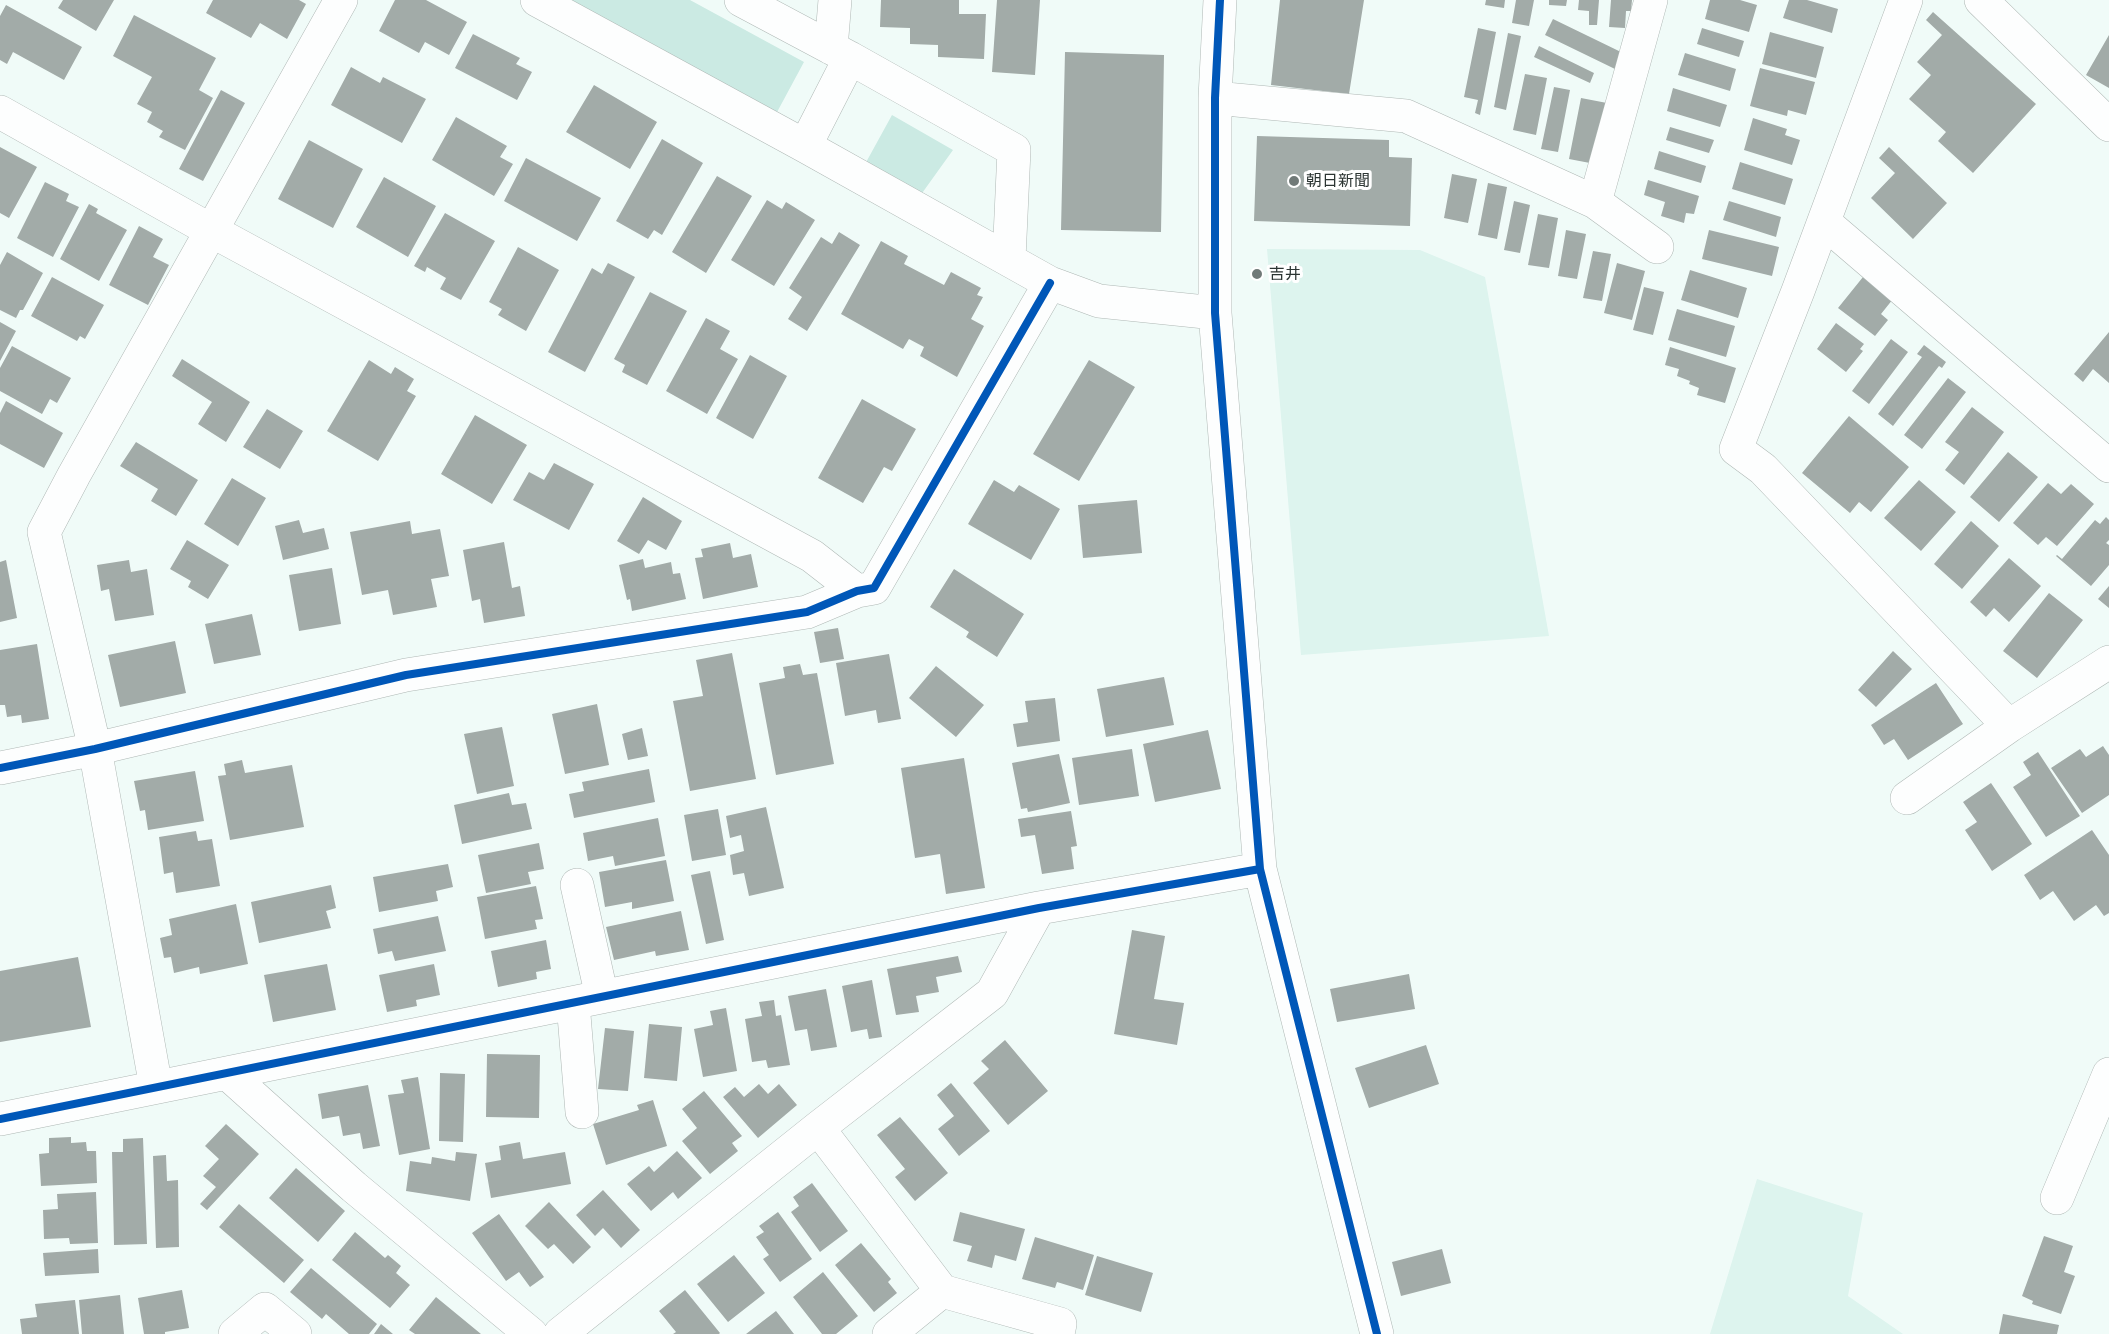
<!DOCTYPE html>
<html>
<head>
<meta charset="utf-8">
<style>
	body { margin:0 }
	canvas { display:block; background:#f0fbf8 }
</style>
</head>
<body>
<canvas width="2109" height="1334"></canvas>
<script>
const c = document.querySelector('canvas').getContext('2d');
c.lineJoin = 'round';
function paint(path, color) { c.fillStyle = color; c.fill(path, 'evenodd'); }
const poly = rows => new Path2D(rows.map(r => 'M' + r).join(''));
function stroke(path, color, width, dash) { c.strokeStyle = color; c.lineWidth = width; c.lineCap = dash ? 'butt' : 'round'; c.setLineDash(dash || []); c.stroke(path); }
function drawText(font, color, halo, rows, align = 'center') {
  c.font = font + ' "PT Serif","Noto Sans JP",serif'; c.lineWidth = 6; c.setLineDash([]); c.textBaseline = 'middle'; c.strokeStyle = halo; c.fillStyle = color; for (const [text, x, y, turn = 0] of rows) {
    c.save(); c.translate(x, y); c.rotate((+turn || 0) * Math.PI / 180); c.textAlign = isNaN(turn) ? turn : align; if (halo) c.strokeText(text, 0, 0); c.fillText(text, 0, 0); c.restore();
  }
}
const built = poly([
	[1267,249,1420,250,1485,277,1549,636,1301,655],
	[1757,1179,1863,1213,1848,1296,1903,1334,1710,1334]
]);
const green = poly([
	[568,0,690,0,804,62,776,114],
	[892,115,953,150,920,196,864,166]
]);
const building = poly([
	[63,0,114,0,96,31,58,8],
	[213,0,299,0,306,4,287,39,260,23,251,38,206,13],
	[395,0,426,0,467,22,449,55,425,42,419,53,379,31],
	[881,0,959,0,959,14,986,14,984,59,938,57,938,45,910,44,910,28,880,27],
	[997,0,1040,0,1035,75,992,72],
	[1280,0,1364,0,1349,94,1271,85],
	[1486,0,1505,0,1504,8,1485,5],
	[1516,0,1534,0,1529,26,1512,23],
	[1549,0,1567,0,1566,6,1549,5],
	[1579,0,1599,0,1597,25,1589,25,1589,11,1578,10],
	[1611,0,1632,0,1631,11,1626,11,1625,28,1609,27],
	[1710,0,1740,0,1757,5,1749,32,1705,19],
	[1789,0,1807,0,1838,9,1832,33,1783,18],
	[6,5,82,47,64,80,13,52,7,64,0,60,0,16],
	[1933,12,2036,104,1973,173,1938,141,1946,132,1909,99,1931,75,1917,62,1942,35,1926,20],
	[134,15,216,58,199,90,213,98,185,150,159,137,163,131,147,122,152,112,137,104,152,77,113,56],
	[1553,19,1623,53,1615,69,1545,35],
	[1478,28,1496,32,1480,115,1475,113,1478,100,1464,97],
	[1702,28,1744,41,1739,57,1697,44],
	[1770,32,1824,47,1816,78,1762,64],
	[1508,33,1521,36,1506,110,1494,107],
	[473,34,520,58,516,64,532,72,517,100,455,68],
	[2109,35,2109,88,2086,75],
	[1539,46,1594,73,1590,83,1534,57],
	[1065,52,1164,55,1161,232,1061,230],
	[1685,53,1736,69,1730,91,1678,75],
	[351,67,380,83,383,77,426,99,402,143,331,105],
	[1760,68,1815,82,1806,115,1788,110,1787,116,1750,106],
	[1525,74,1547,78,1536,135,1513,130],
	[594,85,657,122,630,169,566,132],
	[1554,87,1570,90,1558,152,1541,149],
	[1673,88,1727,105,1720,127,1667,111],
	[221,90,245,103,203,181,179,169],
	[1581,98,1607,103,1590,163,1569,159],
	[456,117,507,146,500,157,513,164,494,196,432,160],
	[1753,118,1787,129,1785,135,1800,140,1792,165,1744,150],
	[1670,127,1714,140,1709,153,1666,140],
	[1257,136,1389,140,1389,157,1412,158,1410,226,1254,221],
	[662,139,703,163,662,235,654,230,648,239,616,221],
	[309,140,363,169,333,228,278,199],
	[0,147,37,167,9,218,0,213],
	[1889,147,1947,203,1913,239,1871,198,1895,173,1879,158],
	[1659,151,1706,166,1701,183,1654,169],
	[526,158,601,198,577,241,504,201],
	[1740,162,1793,179,1785,205,1732,189],
	[1452,174,1477,179,1468,223,1444,218],
	[717,176,752,196,706,273,672,252],
	[384,177,436,206,408,257,356,227],
	[1648,180,1699,196,1694,214,1686,213,1684,223,1661,216,1665,202,1644,195],
	[45,182,69,194,66,201,79,207,53,257,17,238],
	[1488,183,1507,187,1497,239,1478,235],
	[767,200,782,209,786,202,815,220,774,286,731,260],
	[1514,201,1530,205,1520,253,1504,250],
	[1729,201,1781,217,1776,237,1723,220],
	[89,204,98,209,96,213,127,230,99,281,60,259],
	[445,213,495,241,461,300,440,289,446,278,427,267,425,272,414,266],
	[1538,214,1558,218,1549,268,1528,265],
	[139,226,163,239,153,257,169,265,148,305,109,285],
	[1566,230,1586,234,1577,279,1558,276],
	[1709,230,1779,247,1772,276,1702,259],
	[839,232,860,245,807,331,788,319,802,297,789,288,821,237,832,244],
	[881,241,908,256,904,264,944,285,951,272,981,288,977,295,983,297,971,319,984,326,957,377,920,356,924,347,909,339,903,349,841,314],
	[518,247,559,270,526,331,498,315,502,309,489,302],
	[1593,251,1611,254,1602,301,1583,298],
	[7,252,43,273,23,310,20,310,16,318,0,310,0,265],
	[608,263,635,277,585,372,548,352,592,268,602,274],
	[1617,263,1645,271,1632,320,1604,313],
	[1690,270,1747,288,1738,318,1681,300],
	[52,277,104,305,85,339,80,336,77,341,31,316],
	[1863,277,1893,299,1881,314,1888,320,1875,336,1838,308],
	[1644,287,1664,292,1653,335,1633,330],
	[650,292,687,311,647,385,622,372,625,365,614,359],
	[1677,309,1735,326,1726,357,1668,340],
	[706,318,730,331,720,349,738,359,707,414,666,391],
	[0,322,16,331,0,361],
	[1836,323,1864,344,1860,349,1863,351,1846,372,1817,349],
	[2109,332,2109,383,2093,369,2083,382,2074,374],
	[1891,339,1908,352,1869,404,1852,391],
	[1924,345,1946,362,1942,368,1939,366,1893,426,1878,414,1922,357,1917,354],
	[12,346,71,378,57,403,50,399,42,414,0,391,0,368],
	[1670,347,1736,368,1725,403,1697,395,1699,388,1689,384,1690,381,1677,376,1679,369,1665,365],
	[750,355,787,376,753,439,716,418],
	[182,359,250,402,226,442,198,424,212,402,172,376],
	[369,360,391,374,395,367,414,379,407,391,416,396,378,461,327,431],
	[1089,360,1135,387,1079,481,1033,454],
	[1948,378,1966,392,1922,449,1904,435],
	[862,399,916,429,892,471,884,467,863,503,818,478],
	[6,401,63,433,44,468,0,444,0,413],
	[1972,407,2004,432,1964,485,1945,470,1959,452,1945,442],
	[267,409,303,431,280,469,243,447],
	[475,415,527,445,492,504,441,474],
	[1849,416,1909,467,1871,512,1859,502,1850,513,1802,473],
	[136,442,198,480,176,516,151,501,158,489,120,466],
	[2008,452,2038,477,1999,522,1970,497],
	[554,463,594,484,569,530,513,500,529,472,544,480],
	[232,478,266,498,238,546,204,524],
	[994,480,1014,492,1019,485,1060,509,1031,560,968,524],
	[1919,480,1956,512,1921,551,1884,518],
	[2048,483,2061,494,2071,484,2094,504,2057,546,2046,537,2038,545,2013,523],
	[643,497,682,521,666,550,648,540,639,554,617,541],
	[1137,500,1142,553,1083,558,1078,505],
	[2106,517,2109,520,2109,540,2106,543,2109,545,2109,565,2091,586,2056,556,2057,555,2062,559,2095,520,2100,524],
	[299,520,303,533,324,528,329,549,283,560,275,526],
	[410,521,412,534,440,529,449,576,431,579,437,607,393,615,388,590,362,595,350,532],
	[1971,521,1999,546,1962,589,1934,564],
	[187,540,229,565,208,599,188,587,191,581,170,569],
	[504,542,512,588,520,586,525,616,484,623,480,599,472,601,463,550],
	[730,543,733,558,751,554,758,587,703,599,695,558,703,557,701,549],
	[2009,558,2041,586,2009,622,1994,608,1986,617,1970,602],
	[643,559,645,568,671,562,673,574,680,573,686,599,632,611,630,599,627,600,619,565],
	[6,560,17,618,0,622,0,562],
	[129,560,131,572,147,569,154,615,115,621,109,589,101,591,97,565],
	[332,568,341,624,299,631,289,575],
	[954,569,1024,614,997,657,966,637,969,632,930,607],
	[2109,586,2109,608,2098,599],
	[2049,593,2083,620,2037,678,2003,651],
	[252,614,261,655,214,664,205,624],
	[838,628,844,659,820,663,814,632],
	[175,641,186,693,120,707,108,655],
	[37,644,49,719,22,723,21,715,7,717,5,705,0,705,0,650],
	[1893,651,1912,669,1876,707,1858,690],
	[732,653,756,779,690,791,673,701,703,696,696,660],
	[889,654,901,719,878,723,876,710,845,716,836,663],
	[800,664,803,675,817,673,834,764,776,775,759,683,785,678,783,667],
	[936,666,984,705,956,737,909,698],
	[1164,677,1174,725,1106,737,1097,689],
	[1936,683,1963,724,1908,760,1894,739,1884,745,1871,725],
	[1055,698,1060,741,1017,747,1013,724,1028,722,1025,701],
	[597,704,609,765,565,774,552,714],
	[502,727,514,786,477,794,464,734],
	[642,728,648,756,628,760,622,734],
	[1208,730,1221,789,1155,802,1143,744],
	[2103,746,2109,755,2109,795,2082,813,2051,768,2080,749,2086,757],
	[1132,749,1139,796,1079,805,1072,758],
	[2038,752,2080,816,2046,837,2013,787,2031,775,2023,762],
	[1059,754,1070,803,1028,812,1027,808,1021,809,1012,763],
	[964,758,985,888,946,894,940,854,915,858,901,768],
	[242,760,245,773,292,765,304,827,230,840,218,776,226,775,224,764],
	[649,769,655,802,574,818,569,794,584,791,582,782],
	[195,771,204,821,148,830,145,810,140,811,134,781],
	[1991,783,2032,844,1992,871,1965,830,1977,822,1963,802],
	[509,793,512,805,526,803,532,829,462,844,454,805],
	[766,807,784,888,749,896,744,873,733,875,730,855,744,851,741,835,730,838,726,816],
	[718,809,726,855,692,861,684,815],
	[1071,811,1077,846,1071,847,1074,869,1042,874,1035,835,1021,837,1018,819],
	[658,818,665,856,615,866,613,856,588,861,583,833],
	[2092,830,2109,855,2109,913,2104,916,2096,905,2074,921,2053,891,2040,900,2024,875],
	[196,831,198,841,212,839,220,886,176,893,173,872,164,874,159,837],
	[539,843,544,869,528,872,531,884,486,893,478,855],
	[666,860,674,901,632,909,632,902,605,907,599,872],
	[448,864,453,887,436,891,438,901,379,912,373,877],
	[710,871,724,940,706,944,691,875],
	[331,885,336,908,326,911,331,928,259,943,251,902],
	[536,886,543,919,535,920,537,929,485,939,477,897],
	[236,904,248,964,200,974,199,967,174,973,171,957,164,958,160,938,172,935,169,919],
	[681,911,689,950,656,956,655,951,614,960,606,927],
	[438,916,446,951,395,961,392,951,378,954,373,929],
	[1132,930,1165,936,1154,999,1184,1003,1177,1045,1114,1034],
	[546,940,551,969,536,972,537,979,498,987,491,951],
	[958,956,962,972,936,977,939,992,916,996,919,1012,896,1015,887,969],
	[78,957,91,1027,0,1042,0,971],
	[327,964,336,1010,273,1022,264,975],
	[434,964,440,995,416,1000,417,1006,387,1012,379,975],
	[1409,974,1415,1009,1337,1022,1330,989],
	[872,980,882,1037,869,1039,867,1029,851,1032,842,986],
	[826,989,837,1047,811,1051,807,1029,795,1031,788,996],
	[774,1000,776,1016,781,1015,790,1065,768,1068,766,1060,752,1062,745,1019,762,1016,759,1002],
	[726,1008,737,1071,703,1077,694,1029,713,1025,710,1011],
	[649,1024,682,1027,677,1081,644,1078],
	[605,1028,634,1031,628,1091,598,1089],
	[1005,1040,1048,1091,1008,1125,973,1083,989,1069,981,1061],
	[1426,1045,1439,1084,1369,1108,1355,1068],
	[487,1054,540,1055,539,1118,486,1117],
	[440,1073,465,1074,463,1142,439,1141],
	[418,1077,430,1149,399,1155,388,1095,404,1093,401,1080],
	[951,1083,990,1131,959,1156,938,1129,954,1116,937,1095],
	[759,1084,768,1094,779,1084,797,1105,758,1138,723,1097,735,1087,744,1097],
	[368,1085,380,1146,363,1149,360,1133,343,1136,339,1116,322,1119,318,1094],
	[704,1091,742,1136,732,1143,738,1151,710,1174,682,1141,697,1128,682,1109],
	[653,1100,667,1146,606,1165,593,1124,639,1110,637,1105],
	[900,1117,948,1173,915,1201,895,1177,905,1169,877,1135],
	[226,1124,259,1154,207,1210,200,1204,216,1187,203,1176,219,1159,205,1146],
	[71,1137,71,1143,86,1142,87,1151,96,1151,97,1183,41,1186,39,1154,49,1153,49,1138],
	[143,1138,147,1244,114,1245,112,1152,123,1152,123,1139],
	[520,1142,523,1159,565,1152,571,1184,491,1198,485,1163,501,1160,499,1146],
	[677,1151,702,1178,678,1199,673,1192,651,1211,627,1184,649,1166,654,1172],
	[456,1152,477,1154,470,1201,406,1191,410,1161,431,1164,432,1157,455,1161],
	[166,1155,167,1181,178,1180,179,1247,156,1248,153,1156],
	[296,1168,345,1211,318,1242,269,1198],
	[812,1183,848,1231,820,1252,791,1212,799,1206,793,1197],
	[603,1190,640,1230,621,1248,603,1228,595,1236,576,1215],
	[96,1192,98,1243,70,1244,69,1238,44,1239,43,1210,58,1209,57,1194],
	[549,1202,591,1247,573,1264,554,1244,548,1249,525,1226],
	[239,1204,304,1260,284,1283,219,1227],
	[778,1212,812,1259,780,1282,763,1259,769,1255,756,1237,764,1232,759,1226],
	[960,1212,1025,1229,1016,1261,995,1255,992,1268,967,1261,972,1246,953,1241],
	[499,1214,544,1277,530,1287,519,1272,506,1281,472,1233],
	[355,1232,385,1258,388,1255,401,1266,396,1273,410,1285,390,1308,332,1260],
	[2044,1236,2073,1246,2064,1272,2075,1276,2061,1314,2032,1304,2033,1301,2022,1296],
	[1035,1237,1094,1255,1083,1290,1057,1282,1055,1288,1022,1279],
	[861,1243,891,1279,888,1282,897,1293,874,1312,835,1265],
	[98,1249,99,1273,45,1276,43,1253],
	[1442,1249,1451,1283,1401,1296,1392,1262],
	[734,1255,765,1293,728,1322,697,1284],
	[1097,1256,1153,1273,1141,1312,1085,1295],
	[311,1268,377,1324,369,1334,349,1334,326,1314,322,1319,290,1292],
	[823,1272,858,1316,836,1334,822,1334,793,1297],
	[182,1290,189,1328,165,1332,165,1334,144,1334,138,1298],
	[685,1290,720,1333,719,1334,673,1334,676,1332,659,1311],
	[120,1295,124,1334,82,1334,79,1300],
	[436,1297,481,1334,415,1334,409,1330],
	[75,1300,79,1334,22,1334,20,1319,37,1317,35,1304],
	[776,1311,794,1334,746,1334],
	[2003,1314,2059,1325,2057,1334,1999,1334],
	[381,1324,393,1334,374,1334]
]);
const minor = poly([
	[537,0,805,146,1050,283,1099,301,1215,313],
	[741,0,850,58,1014,150,1009,259],
	[1220,0,1215,98,1215,313,1260,869,1377,1334],
	[1651,0,1595,202,1657,247],
	[1906,0,1798,291,1736,449,1763,469,2009,726,2109,662],
	[1981,0,2109,125],
	[831,48,835,0],
	[1215,98,1406,116,1595,202],
	[0,112,212,231,812,556,857,591],
	[805,146,850,58],
	[1824,222,2109,466],
	[0,768,95,749,406,675,807,612,857,591,874,588,1050,283],
	[1907,798,2009,726],
	[577,885,602,997],
	[573,1003,582,1112],
	[228,1074,354,1187,531,1334],
	[156,1087,95,749,44,532,74,475,341,0],
	[0,1119,1039,908,1260,869],
	[818,1128,942,1291,1060,1324,1058,1334],
	[2057,1198,2109,1074],
	[235,1334,265,1309,295,1334],
	[560,1334,818,1128,992,993,1039,908],
	[889,1334,942,1291]
]);
const cycleway = poly([
	[1220,0,1215,98,1215,313,1260,869,1377,1334],
	[0,768,95,749,406,675,807,612,857,591,874,588,1050,283],
	[0,1119,1039,908,1260,869]
]);
const markers = [
	[1294,181,6,"#717a78"],
	[1257,274,6,"#717a78"]
];
const poiNames = [
	["朝日新聞",1306,181],
	["吉井",1269,274]
];
paint(built, '#ddf4ee');
paint(green, '#cbeae3');
paint(building, '#a2aba8');
stroke(minor, '#afb8b5', 34);
stroke(minor, '#fdfefe', 33);
stroke(cycleway, '#0057b8', 8);
for (const [x, y, r, color] of markers) { const dot = new Path2D(); dot.arc(x, y, r, 0, 2 * Math.PI); c.fillStyle = color; c.fill(dot); stroke(dot, '#fff', 2); }
drawText('16px', '#2c3533', '#fff', poiNames, 'left');
</script>
</body>
</html>
